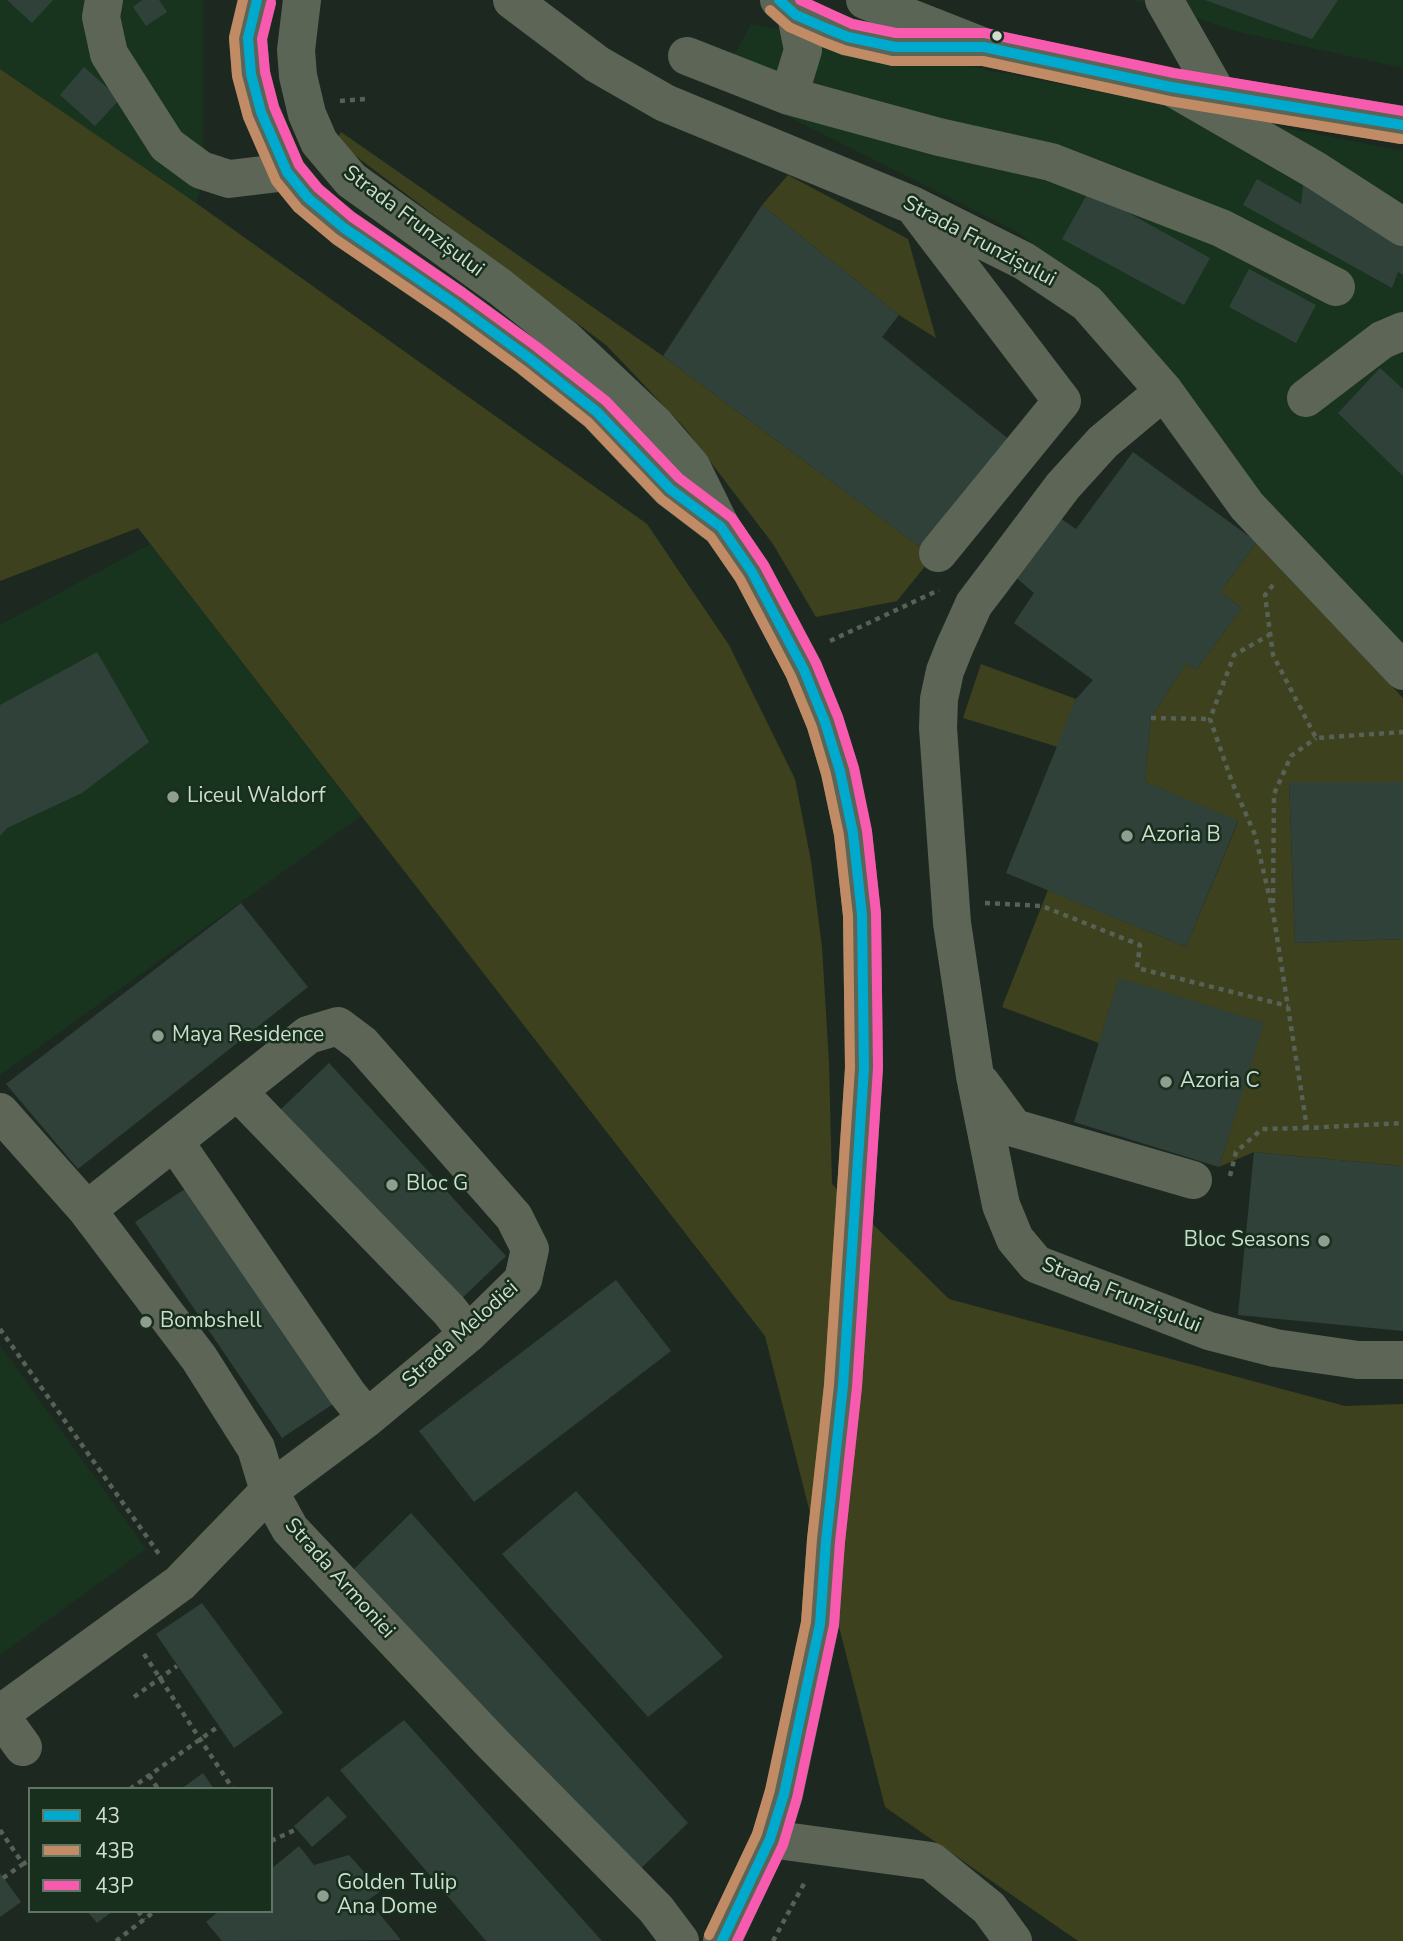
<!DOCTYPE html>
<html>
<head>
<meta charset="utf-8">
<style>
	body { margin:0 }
	#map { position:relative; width:1403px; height:1941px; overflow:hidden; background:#1d2920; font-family:"Nunito Sans",sans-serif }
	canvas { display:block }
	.legend { position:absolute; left:28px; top:1787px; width:245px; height:126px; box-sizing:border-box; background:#172f1c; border:2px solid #607564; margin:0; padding:9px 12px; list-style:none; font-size:21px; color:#ceddd0 }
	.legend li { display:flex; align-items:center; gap:14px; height:35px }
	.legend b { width:35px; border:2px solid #607564 }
</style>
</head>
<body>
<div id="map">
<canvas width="1403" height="1941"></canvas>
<ul class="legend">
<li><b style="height:9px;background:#00a9ce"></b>43</li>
<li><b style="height:9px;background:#c18c65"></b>43B</li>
<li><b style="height:9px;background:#f75aaf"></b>43P</li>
</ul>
</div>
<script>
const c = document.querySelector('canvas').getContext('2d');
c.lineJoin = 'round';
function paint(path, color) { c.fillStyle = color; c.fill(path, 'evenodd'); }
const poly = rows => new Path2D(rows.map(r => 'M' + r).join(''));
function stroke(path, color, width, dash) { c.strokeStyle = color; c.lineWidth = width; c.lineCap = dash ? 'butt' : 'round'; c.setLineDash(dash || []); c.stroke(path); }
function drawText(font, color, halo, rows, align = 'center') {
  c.font = font + ' "Nunito Sans",sans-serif'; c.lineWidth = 5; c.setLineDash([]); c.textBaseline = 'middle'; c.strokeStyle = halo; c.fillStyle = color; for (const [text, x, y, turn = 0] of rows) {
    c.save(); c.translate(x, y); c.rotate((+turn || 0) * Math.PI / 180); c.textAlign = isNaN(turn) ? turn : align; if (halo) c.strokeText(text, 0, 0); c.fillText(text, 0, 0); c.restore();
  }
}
const built = poly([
	[0,0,203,0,203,181,196,203,0,69],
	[1131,0,1403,0,1403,68,1235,31,1160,6],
	[751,24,1403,151,1403,646,1250,482,1107,301,1016,231,719,82],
	[150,544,361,816,0,1075,0,625],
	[0,1345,146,1549,0,1655]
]);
const green = poly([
	[0,69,196,203,647,524,729,645,795,779,811,861,822,947,829,1063,832,1184,949,1299,1345,1406,1403,1404,1403,1941,1078,1941,885,1807,765,1336,138,528,0,581],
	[341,132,663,356,924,550,927,564,897,601,816,617,773,544,684,427,607,346,336,141],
	[788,175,908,239,936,338,899,315,762,205],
	[1257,542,1403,698,1403,782,1289,783,1295,943,1403,939,1403,1166,1254,1152,1219,1167,1263,1023,1119,979,1099,1043,1002,1007,1048,890,1186,947,1238,822,1145,782,1151,718,1186,663,1196,670,1242,608,1220,592],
	[981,664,1076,699,1058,747,963,718]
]);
const building = poly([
	[7,0,53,0,32,23],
	[142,0,159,0,167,12,146,26,133,7],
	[1205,0,1338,0,1312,39],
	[84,67,120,99,95,126,60,95],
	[1257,179,1301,204,1304,179,1403,239,1403,275,1398,272,1392,288,1243,205],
	[1089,191,1210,258,1184,305,1062,239],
	[762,205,899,315,882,337,1011,441,924,550,663,356],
	[1249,269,1316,305,1296,343,1229,307],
	[1380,368,1403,389,1403,476,1338,413],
	[1133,452,1257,542,1220,592,1242,608,1196,670,1186,663,1151,718,1145,782,1238,821,1186,947,1006,873,1076,699,1093,680,1014,623,1034,593,1013,575,1057,516,1076,529],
	[97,652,149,742,82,793,7,828,0,836,0,705],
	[1289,782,1403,782,1403,939,1295,943],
	[241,903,308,987,78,1169,6,1084],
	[1119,978,1264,1023,1219,1167,1074,1122],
	[329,1063,506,1256,455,1305,277,1113],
	[1254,1152,1403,1166,1403,1331,1238,1315],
	[188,1187,336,1402,282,1438,135,1222],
	[616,1280,671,1351,474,1502,419,1431],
	[576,1491,723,1657,648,1717,502,1554],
	[411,1513,688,1823,634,1875,351,1572],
	[202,1603,283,1713,234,1748,156,1634],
	[404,1720,602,1941,486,1941,340,1770],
	[203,1773,214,1789,181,1789],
	[328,1796,347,1817,312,1847,294,1826],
	[299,1846,314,1865,349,1855,381,1891,368,1900,401,1940,222,1941,206,1922,219,1911,271,1911,271,1869],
	[0,1873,21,1902,0,1917],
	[87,1911,113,1911,97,1923]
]);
const path = poly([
	[340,101,366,99],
	[1273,585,1265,595,1273,655,1316,738,1403,732],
	[1271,634,1234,655,1210,719,1232,782,1255,835,1273,912,1307,1128,1403,1123],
	[830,641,939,590],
	[1151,718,1210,719],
	[985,903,1042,906,1140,945,1137,968,1288,1006],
	[1273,903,1274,794,1291,756,1316,738],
	[1230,1176,1236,1152,1262,1129,1307,1128],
	[0,1329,159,1554],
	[144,1654,233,1789],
	[134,1697,177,1666],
	[149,1775,158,1789],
	[130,1789,219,1726],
	[0,1830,23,1864,30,1860],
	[271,1841,297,1829],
	[3,1878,23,1864],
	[138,1911,144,1920],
	[116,1941,155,1911],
	[773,1941,806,1880]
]);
const minor = poly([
	[104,0,101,17,109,54,167,145,201,170,229,179,287,172],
	[512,0,597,64,665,103,912,205,1024,261,1087,303,1164,391,1247,506,1403,671],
	[1164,0,1218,95],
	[796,15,803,50,789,96,939,137,1051,162,1221,228,1336,287],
	[687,56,789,96],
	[1173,88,1315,170,1403,227],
	[918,212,1062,401,938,553],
	[1164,391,1103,442,1063,486,990,583,974,604,955,646,945,671,939,699,938,728,952,923,975,1076,1001,1205,1015,1239,1036,1264,1209,1331,1275,1348,1358,1360,1403,1360],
	[1306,398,1382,340,1403,331],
	[981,1083,1014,1128,1193,1180],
	[237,1091,449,1310,468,1334],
	[0,1112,87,1210,199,1358,256,1448,269,1491,290,1529,493,1744,656,1909,680,1941],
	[174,1141,347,1393,367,1418],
	[0,1714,180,1583,269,1491,367,1418,468,1334,523,1280,530,1249,514,1217,362,1044,338,1026,308,1035,87,1210],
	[0,1715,23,1747],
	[770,1839,931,1861,989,1908,1013,1941]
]);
const major = poly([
	[257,0,248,38,251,74,261,112,287,172,308,198,344,228,455,304,529,358,597,412,670,489,716,524],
	[302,0,296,50,298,76,307,114,319,142,351,180,500,287,564,338,655,424,691,466,721,527,752,572,804,670,825,722,840,771,853,833,862,915,864,1068,843,1386,826,1541,820,1624,784,1794,770,1839,722,1941],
	[779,0,796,15,848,37,895,47,961,47],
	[865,0,984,47,1171,87,1403,125]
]);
const bus1 = poly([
	[257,0,248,38,251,74,261,112,287,172,308,198,344,228,455,304,529,358,597,412,670,489,721,527,752,572,804,670,825,722,840,771,853,833,862,915,864,1068,843,1386,826,1541,820,1624,784,1794,770,1839,722,1941],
	[779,0,796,15,828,29,848,37,895,47,984,47,1171,87,1403,125]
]);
const bus2 = poly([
	[243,0,234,38,237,76,248,117,276,181,298,208,335,239,447,315,521,369,588,422,661,499,711,537,740,579,791,676,812,727,826,774,839,835,848,916,850,1068,829,1385,812,1539,806,1622,770,1790,757,1834,709,1935],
	[770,10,789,27,823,42,844,50,892,61,983,61,1169,101,1401,139]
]);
const bus3 = poly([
	[800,0,852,24,896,33,985,33,1174,73,1403,111],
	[271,3,262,39,265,72,274,107,299,165,318,188,352,217,463,293,537,347,606,401,679,478,732,518,764,565,816,663,838,717,854,768,867,831,876,913,878,1068,857,1387,840,1542,834,1625,797,1798,783,1845,737,1941]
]);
const markers = [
	[997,36,6,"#ceddd0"],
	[173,797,7,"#909e92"],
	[1127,836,7,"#909e92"],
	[158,1036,7,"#909e92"],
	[1166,1082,7,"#909e92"],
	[392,1185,7,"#909e92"],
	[1324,1241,7,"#909e92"],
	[146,1322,7,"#909e92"],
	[323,1896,7,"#909e92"]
];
const streetNames = [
	["Strada Frunzișului",413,222,37],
	["Strada Frunzișului",979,242,28],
	["Strada Frunzișului",1121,1296,22],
	["Strada Melodiei",461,1335,-42],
	["Strada Armoniei",339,1579,48]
];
const poiNames = [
	["Liceul Waldorf",187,797],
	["Azoria B",1141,836],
	["Maya Residence",172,1036],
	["Azoria C",1180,1082],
	["Bloc G",406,1185],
	["Bloc Seasons",1310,1241,"right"],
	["Bombshell",160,1322],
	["Golden Tulip",337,1884],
	["Ana Dome",337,1908]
];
paint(built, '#18341f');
paint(green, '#3d411e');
paint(building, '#30413a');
stroke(path, '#586156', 4.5, [5, 5]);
stroke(minor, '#5d6557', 38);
stroke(major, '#5a6556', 38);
stroke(bus1, '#00a9ce', 10);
stroke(bus2, '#c18c65', 10);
stroke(bus3, '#f75aaf', 10);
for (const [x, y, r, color] of markers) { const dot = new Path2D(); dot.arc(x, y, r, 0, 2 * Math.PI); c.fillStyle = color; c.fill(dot); stroke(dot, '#172f1c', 2.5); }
drawText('21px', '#ceddd0', '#172f1c', streetNames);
drawText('21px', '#ceddd0', '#172f1c', poiNames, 'left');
</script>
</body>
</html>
